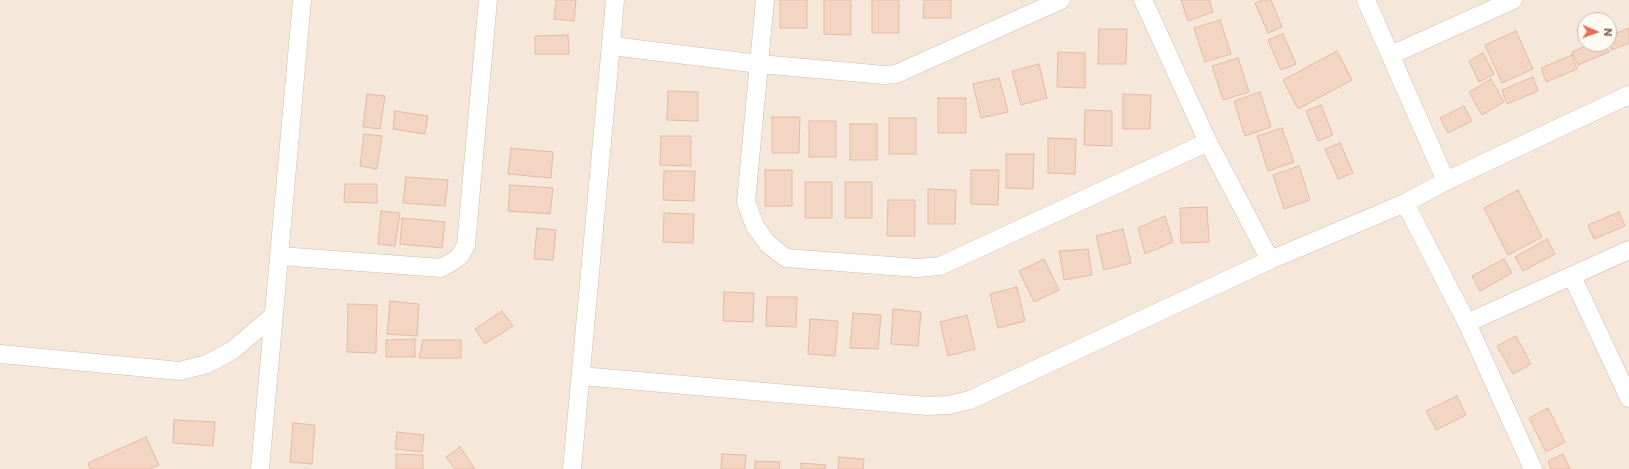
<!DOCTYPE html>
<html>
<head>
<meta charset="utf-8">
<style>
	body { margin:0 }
	#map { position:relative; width:1629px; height:469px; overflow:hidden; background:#fdf6ec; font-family:Commissioner,sans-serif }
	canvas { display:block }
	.north { position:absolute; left:1577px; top:12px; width:40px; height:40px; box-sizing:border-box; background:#fffaf3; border:1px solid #cabbb1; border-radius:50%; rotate:92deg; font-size:11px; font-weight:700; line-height:16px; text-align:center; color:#7a5c4d }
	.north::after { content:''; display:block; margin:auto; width:14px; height:18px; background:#e76f51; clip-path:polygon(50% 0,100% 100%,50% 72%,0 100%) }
</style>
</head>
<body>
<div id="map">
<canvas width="1629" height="469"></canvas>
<div class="north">N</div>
</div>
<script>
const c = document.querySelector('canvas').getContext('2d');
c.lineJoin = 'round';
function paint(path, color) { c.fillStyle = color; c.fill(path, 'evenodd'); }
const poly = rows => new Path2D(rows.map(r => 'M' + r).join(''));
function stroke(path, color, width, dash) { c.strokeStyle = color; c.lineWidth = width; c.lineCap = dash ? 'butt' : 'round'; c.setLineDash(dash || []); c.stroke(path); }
const residential = poly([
	[0,0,1629,0,1629,469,0,469],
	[1585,20,1609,20,1609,44,1585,44]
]);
const building = poly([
	[556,0,576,0,574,21,554,19,556,0],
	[780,0,807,0,807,28,780,28,780,0],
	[824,0,851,0,851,35,824,34,824,0],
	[872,0,899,0,899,33,872,33,872,0],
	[924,0,951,0,951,18,923,18,924,0],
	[1181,0,1209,0,1213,12,1188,21,1181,0],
	[1263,0,1271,0,1282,27,1268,33,1255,3,1263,0],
	[1220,20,1231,54,1205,62,1194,28,1220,20],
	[1629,28,1629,43,1612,50,1609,42,1609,36,1629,28],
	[1099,29,1127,29,1126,64,1098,64,1099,29],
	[1516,31,1533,69,1502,83,1485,45,1516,31],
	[1283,34,1296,64,1281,70,1268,40,1283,34],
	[568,35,569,54,535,54,535,36,568,35],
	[1590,44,1605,44,1609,52,1578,65,1572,52,1590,44],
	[1337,51,1352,80,1298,109,1283,80,1337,51],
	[1058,52,1085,53,1085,88,1057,87,1058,52],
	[1483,53,1494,74,1479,82,1469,61,1483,53],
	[1572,55,1577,69,1546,82,1541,68,1572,55],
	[1238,58,1249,92,1223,100,1212,66,1238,58],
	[1039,64,1047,98,1021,105,1012,71,1039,64],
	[1533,77,1538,91,1507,104,1502,90,1533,77],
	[999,78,1008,112,981,118,973,84,999,78],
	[1491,79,1504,102,1482,115,1469,92,1491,79],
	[668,91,698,92,698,121,667,120,668,91],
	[1260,92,1271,127,1245,136,1234,101,1260,92],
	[367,94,385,96,380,129,363,127,367,94],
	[1123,94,1151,95,1150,129,1123,129,1123,94],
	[938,98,966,98,966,133,938,133,938,98],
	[1321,105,1333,135,1318,141,1306,111,1321,105],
	[1464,106,1472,121,1448,133,1440,118,1464,106],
	[1085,110,1112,111,1112,146,1084,145,1085,110],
	[395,111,428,116,425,134,393,129,395,111],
	[772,117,800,117,799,153,772,153,772,117],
	[889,118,916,118,916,154,889,154,889,118],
	[809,121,836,121,836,157,809,157,809,121],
	[850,124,877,124,877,160,850,160,850,124],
	[1282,128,1294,162,1268,171,1257,136,1282,128],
	[364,134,382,136,377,169,360,166,364,134],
	[661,136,691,136,691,166,660,165,661,136],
	[1048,138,1076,139,1075,174,1048,173,1048,138],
	[1340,143,1353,173,1338,179,1325,149,1340,143],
	[511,148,553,152,551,178,508,174,511,148],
	[1006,154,1034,154,1033,189,1006,188,1006,154],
	[1299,166,1310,200,1284,209,1273,175,1299,166],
	[765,170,792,170,792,206,765,206,765,170],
	[971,170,999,170,998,205,971,204,971,170],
	[664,171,695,171,694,201,663,200,664,171],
	[406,177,448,180,445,206,403,203,406,177],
	[805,182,832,182,832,218,805,218,805,182],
	[845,182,872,182,872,218,845,218,845,182],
	[345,184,377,184,377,203,344,202,345,184],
	[510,185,553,188,550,214,508,211,510,185],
	[928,189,956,190,955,224,928,224,928,189],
	[1518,190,1542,237,1508,255,1484,208,1518,190],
	[888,200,915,200,915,236,887,236,888,200],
	[1207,207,1209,242,1181,243,1180,208,1207,207],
	[381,211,400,213,395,246,378,244,381,211],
	[1619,212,1625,226,1594,239,1588,225,1619,212],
	[664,213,694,214,693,243,663,242,664,213],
	[1165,216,1173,242,1145,254,1138,228,1165,216],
	[402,218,445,222,442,248,400,244,402,218],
	[537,228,556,230,553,260,534,259,537,228],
	[1123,229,1131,263,1104,270,1096,236,1123,229],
	[1547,239,1555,254,1523,271,1515,257,1547,239],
	[1088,249,1092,275,1064,280,1059,251,1088,249],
	[1044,259,1059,290,1034,302,1019,271,1044,259],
	[1504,259,1512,273,1480,291,1472,276,1504,259],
	[1017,287,1025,321,998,328,990,294,1017,287],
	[724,292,754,293,753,322,723,321,724,292],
	[767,297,797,297,796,327,766,326,767,297],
	[390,301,419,304,417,336,387,334,390,301],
	[348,304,377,305,376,353,347,352,348,304],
	[893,309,921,312,918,346,891,344,893,309],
	[502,311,513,326,485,344,475,329,502,311],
	[853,313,881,315,878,349,850,348,853,313],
	[967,315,975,349,948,356,940,322,967,315],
	[810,319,838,321,835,356,808,354,810,319],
	[1516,336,1531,364,1513,374,1497,346,1516,336],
	[415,339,415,357,386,357,386,340,415,339],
	[423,340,461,340,461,358,419,358,423,340],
	[1457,396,1466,415,1436,430,1426,411,1457,396],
	[1548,408,1565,442,1546,452,1529,418,1548,408],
	[174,420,215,422,213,446,173,443,174,420],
	[293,423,315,425,312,464,290,462,293,423],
	[397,432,424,435,422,452,395,449,397,432],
	[146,437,159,465,150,469,90,469,88,463,146,437],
	[460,447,475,469,455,469,446,457,460,447],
	[396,454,423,455,423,469,396,469,396,454],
	[722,454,746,455,745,469,721,469,722,454],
	[1563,454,1570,469,1551,469,1548,461,1563,454],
	[839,457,864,459,863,469,838,469,839,457],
	[755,461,780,462,779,469,755,469,755,461],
	[801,463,826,465,825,469,801,469,801,463]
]);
const minor = poly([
	[765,0,746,202,755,226,768,244,786,258,917,268,940,266,1208,142],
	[1143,0,1208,142,1270,260],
	[1366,0,1446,181],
	[612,46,759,64,885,75,896,74,1061,0],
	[1391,55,1513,0],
	[1405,203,1467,323,1533,469],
	[280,256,441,268,450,263,460,256,466,245,488,0],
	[1572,276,1629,398],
	[1467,323,1629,250],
	[0,354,180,371,207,364,233,350,274,315],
	[581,376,926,406,949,405,970,400,1270,260,1405,203,1446,181,1629,95],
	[260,469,302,0],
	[572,469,615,0]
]);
paint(residential, '#f5e8da');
paint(building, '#f3d5c3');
stroke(building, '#e6bba3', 1);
stroke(minor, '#d1beb0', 19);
stroke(minor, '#fff', 18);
</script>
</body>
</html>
